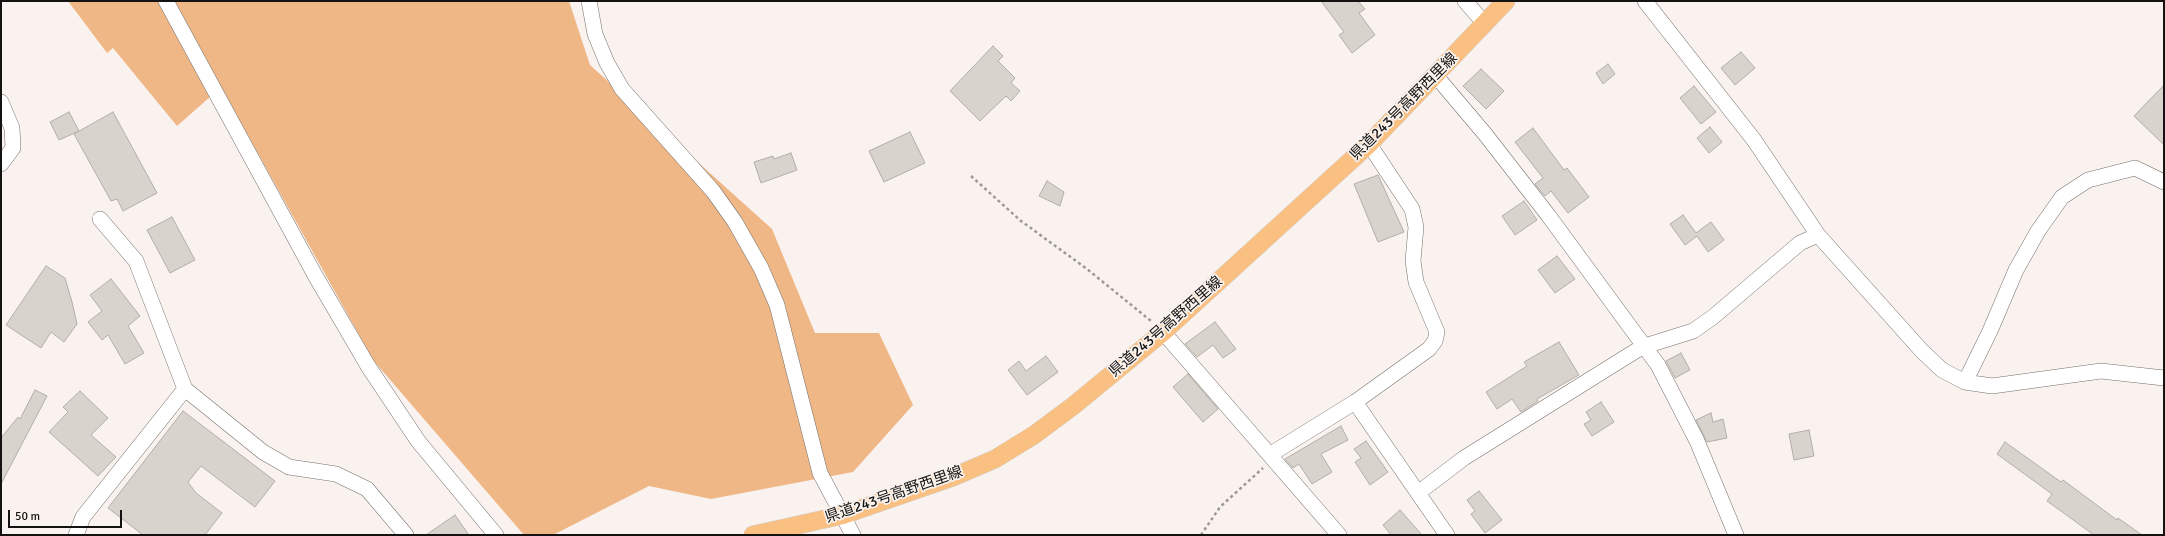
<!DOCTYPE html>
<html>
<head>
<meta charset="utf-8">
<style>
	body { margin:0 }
	#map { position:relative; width:2165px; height:536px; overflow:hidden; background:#f9f2ee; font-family:Signika,sans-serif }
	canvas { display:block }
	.frame { position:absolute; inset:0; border:2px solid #151311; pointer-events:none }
	.scale { position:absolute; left:8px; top:510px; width:114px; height:18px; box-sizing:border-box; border:2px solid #151311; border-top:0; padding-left:5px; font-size:12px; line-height:14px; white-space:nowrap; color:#151311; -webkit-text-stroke:3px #f9f2ee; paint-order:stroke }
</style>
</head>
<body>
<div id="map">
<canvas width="2165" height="536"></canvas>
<div class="frame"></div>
<div class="scale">50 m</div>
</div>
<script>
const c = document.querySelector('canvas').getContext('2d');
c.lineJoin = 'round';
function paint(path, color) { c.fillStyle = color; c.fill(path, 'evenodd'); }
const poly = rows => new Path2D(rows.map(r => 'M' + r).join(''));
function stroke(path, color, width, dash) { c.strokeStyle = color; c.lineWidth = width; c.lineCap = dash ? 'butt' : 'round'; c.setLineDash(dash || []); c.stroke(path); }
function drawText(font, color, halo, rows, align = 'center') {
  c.font = font + ' Signika,"Noto Sans JP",sans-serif'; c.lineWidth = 3.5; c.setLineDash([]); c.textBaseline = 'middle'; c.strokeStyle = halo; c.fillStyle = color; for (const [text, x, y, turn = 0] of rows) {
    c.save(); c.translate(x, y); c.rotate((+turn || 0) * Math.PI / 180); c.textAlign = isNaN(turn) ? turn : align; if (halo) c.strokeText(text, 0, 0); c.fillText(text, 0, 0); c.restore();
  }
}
const green = poly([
	[68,1,158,1,211,96,177,126,113,48,107,53],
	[173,1,569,1,590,65,772,229,815,333,879,333,913,405,853,472,711,499,649,486,553,535,524,535,373,360]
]);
const building = poly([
	[1321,1,1358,1,1365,9,1359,13,1375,35,1352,53,1339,35,1344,32,1321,1],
	[993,46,1003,56,998,61,1015,78,1011,83,1020,91,1011,101,1006,96,980,121,950,91,993,46],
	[1741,52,1755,68,1735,85,1721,68,1741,52],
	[1608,64,1615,74,1603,84,1596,73,1608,64],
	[1481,69,1504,91,1486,109,1463,86,1481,69],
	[2164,85,2164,145,2134,116,2164,85],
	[1694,86,1716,112,1701,124,1680,98,1694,86],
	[69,112,79,131,59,140,50,122,69,112],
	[113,112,157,193,123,211,117,199,111,201,74,134,113,112],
	[1710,127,1722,142,1709,153,1697,138,1710,127],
	[1533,128,1564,170,1567,168,1589,197,1568,213,1551,191,1545,196,1535,184,1543,178,1515,142,1533,128],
	[910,132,925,163,884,182,869,151,910,132],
	[791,153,797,170,761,183,754,162,773,156,774,159,791,153],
	[1378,175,1404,232,1378,242,1354,184,1378,175],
	[1047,181,1064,192,1060,206,1039,196,1047,181],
	[1524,201,1537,220,1515,235,1502,216,1524,201],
	[1683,215,1696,233,1711,222,1724,240,1708,252,1697,236,1685,245,1670,224,1683,215],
	[172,217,195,260,170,273,147,230,172,217],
	[1557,256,1575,279,1555,293,1538,270,1557,256],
	[46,266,65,278,72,302,77,324,64,342,51,332,41,348,6,325,46,266],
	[111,279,140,316,128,326,144,353,125,364,108,335,102,340,88,322,102,311,90,295,111,279],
	[1215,322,1236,349,1223,358,1213,345,1197,357,1185,344,1215,322],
	[1559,342,1579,375,1537,399,1538,401,1521,412,1512,399,1497,409,1486,392,1527,366,1524,362,1559,342],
	[1681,353,1690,370,1675,378,1666,361,1681,353],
	[1046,356,1058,372,1027,395,1008,370,1019,361,1026,371,1046,356],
	[1188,374,1218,409,1203,422,1173,387,1188,374],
	[35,390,47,396,1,484,1,438,18,417,20,419,35,390],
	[80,391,108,418,91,435,116,457,98,476,49,432,68,412,63,407,80,391],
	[1601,402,1614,422,1592,436,1584,424,1591,420,1586,412,1601,402],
	[183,411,275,481,255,507,201,466,188,482,196,493,222,513,205,535,143,535,108,508,183,411],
	[1711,413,1713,422,1723,419,1727,438,1707,442,1696,420,1711,413],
	[1341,426,1348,440,1321,454,1332,472,1312,484,1299,464,1293,468,1285,459,1341,426],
	[1809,430,1814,456,1794,460,1789,434,1809,430],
	[1366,441,1388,472,1370,485,1355,462,1361,458,1354,449,1366,441],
	[2005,442,2061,482,2063,480,2117,520,2118,518,2142,535,2094,535,2047,501,2052,494,1997,454,2005,442],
	[1479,491,1502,520,1485,533,1471,514,1475,511,1467,500,1479,491],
	[1400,510,1422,535,1391,535,1383,525,1400,510],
	[455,515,469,535,426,535,455,515]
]);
const path = poly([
	[971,176,1021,221,1087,269,1151,321],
	[1201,535,1220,507,1263,468]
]);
const minor = poly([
	[166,1,316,277,368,366,418,441,496,535],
	[589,1,595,34,607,63,622,89,713,191,735,222,761,268,777,305,820,473,853,535],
	[1465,1,1485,24],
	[1645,1,1754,140,1818,235,1921,350,1942,370,1965,382,1992,386,2101,371,2164,378],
	[1436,76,1485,134,1548,215,1658,365,1697,441,1736,535],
	[1,102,12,128,13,148,1,164],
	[100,219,136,261,185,389,263,452,289,467,336,474,367,489,406,535],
	[1163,332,1339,535],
	[1965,382,1990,331,2016,270,2038,231,2062,197,2088,180,2135,168,2164,182],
	[1355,402,1447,535],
	[1271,454,1355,402,1429,349,1435,341,1437,332,1416,282,1413,261,1416,227,1412,209,1369,144],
	[1418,493,1464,458,1642,347,1693,331,1713,317,1800,243,1818,235],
	[76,535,83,517,185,389]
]);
const major = poly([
	[753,535,843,515,953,477,995,459,1034,435,1073,406,1163,332,1369,144,1506,1]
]);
const streetNames = [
	["県道243号高野西里線",1404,107,-45],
	["県道243号高野西里線",1166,327,-41],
	["県道243号高野西里線",894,495,-19]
];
paint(green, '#f0b786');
paint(building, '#d9d3ce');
stroke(building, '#b3ada8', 1);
stroke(minor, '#76716d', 16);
stroke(major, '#d0d0cf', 19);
stroke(path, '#9e9996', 2.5, [3, 3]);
stroke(minor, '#fff', 15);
stroke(major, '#fac082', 18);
drawText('15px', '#151311', '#f9f2ee', streetNames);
</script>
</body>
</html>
